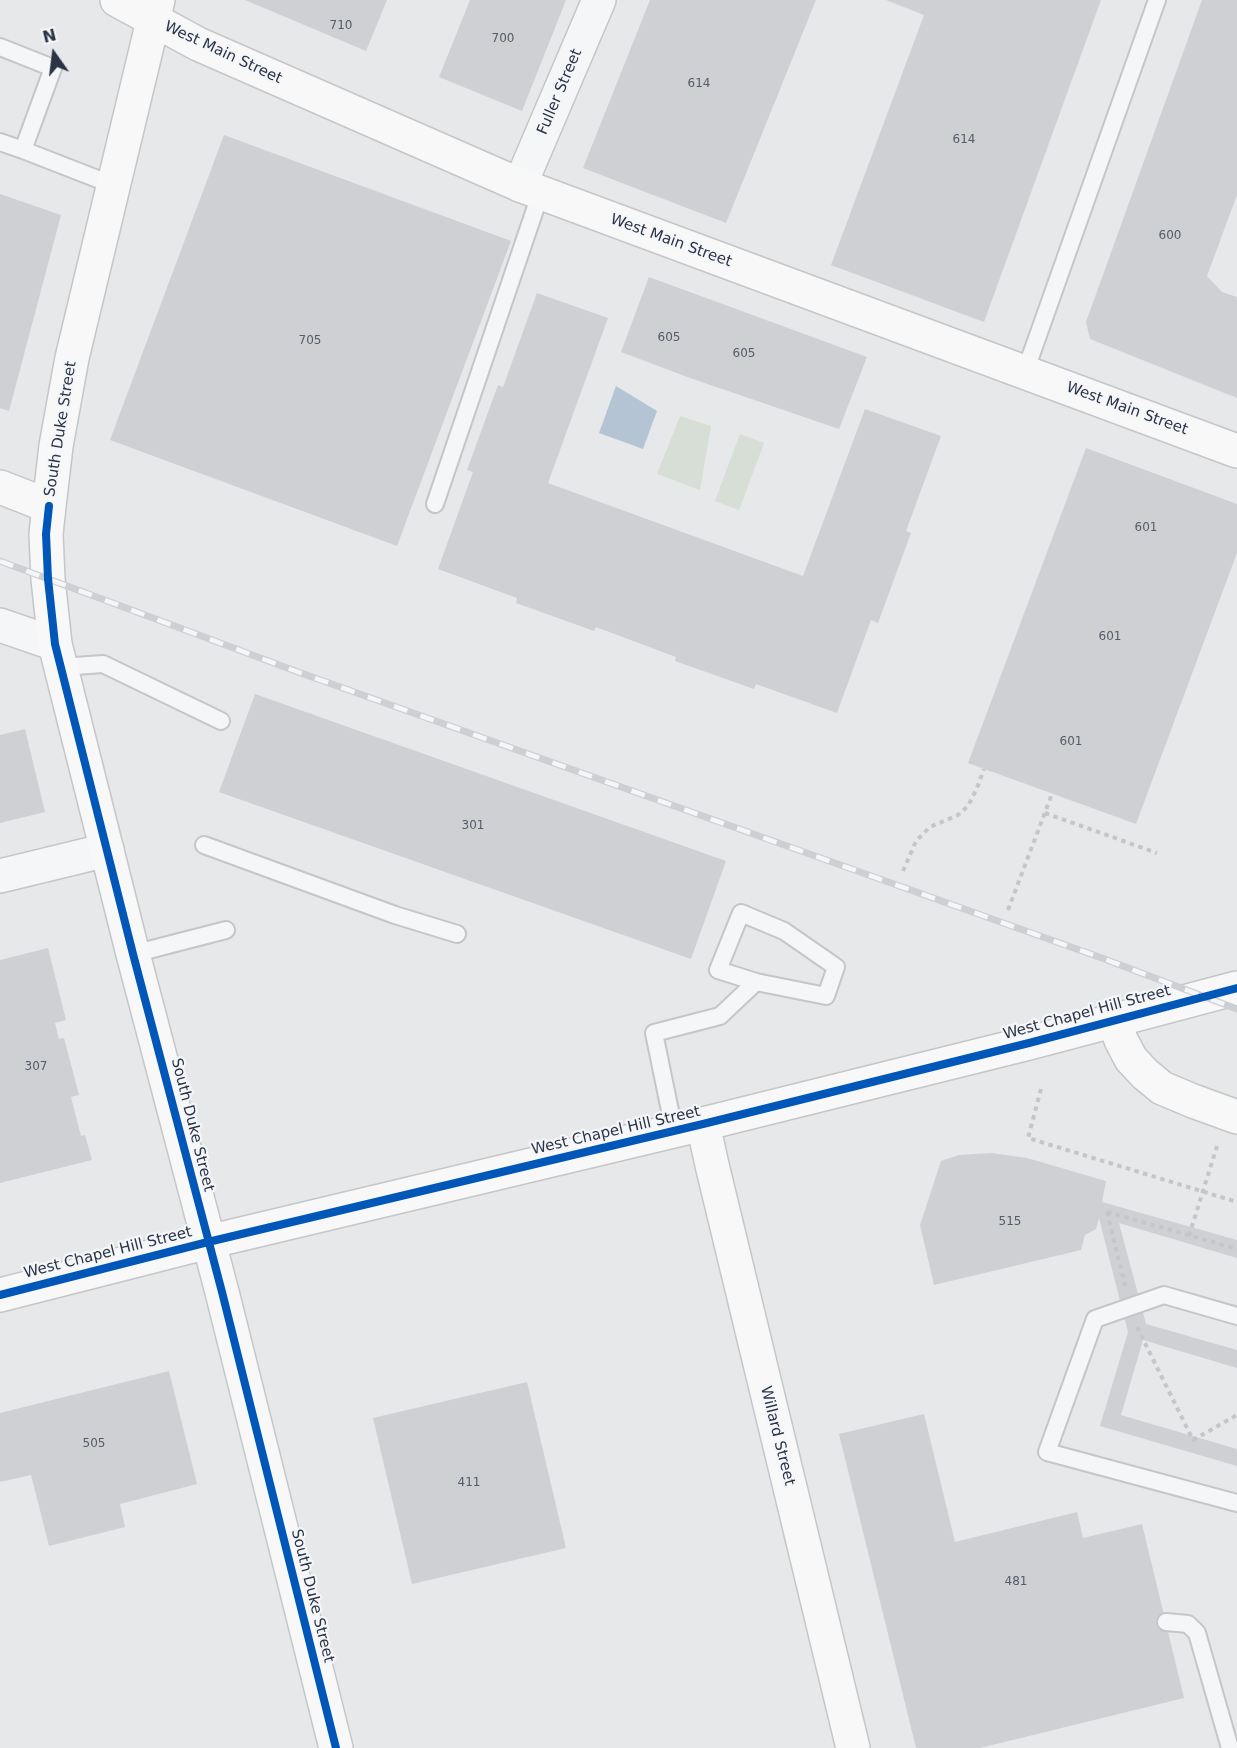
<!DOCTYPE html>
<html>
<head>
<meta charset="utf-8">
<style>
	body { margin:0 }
	#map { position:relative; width:1237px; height:1748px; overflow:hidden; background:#e6e8ea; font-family:"DejaVu Sans",sans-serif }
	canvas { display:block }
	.north { position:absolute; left:24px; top:24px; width:60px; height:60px; -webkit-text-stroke:4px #f4f6f9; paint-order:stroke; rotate:346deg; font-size:16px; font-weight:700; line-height:24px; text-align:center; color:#2b3445 }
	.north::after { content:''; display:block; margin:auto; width:21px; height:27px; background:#2b3445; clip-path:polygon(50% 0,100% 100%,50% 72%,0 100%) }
</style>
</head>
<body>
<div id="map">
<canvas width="1237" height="1748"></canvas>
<div class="north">N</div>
</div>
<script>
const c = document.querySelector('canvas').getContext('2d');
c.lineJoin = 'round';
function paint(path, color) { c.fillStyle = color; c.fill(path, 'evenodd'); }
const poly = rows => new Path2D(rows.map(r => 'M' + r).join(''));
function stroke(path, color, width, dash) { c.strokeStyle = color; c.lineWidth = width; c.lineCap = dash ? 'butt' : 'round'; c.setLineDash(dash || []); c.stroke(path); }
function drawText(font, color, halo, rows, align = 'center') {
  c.font = font + ' "DejaVu Sans",sans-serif'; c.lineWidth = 4.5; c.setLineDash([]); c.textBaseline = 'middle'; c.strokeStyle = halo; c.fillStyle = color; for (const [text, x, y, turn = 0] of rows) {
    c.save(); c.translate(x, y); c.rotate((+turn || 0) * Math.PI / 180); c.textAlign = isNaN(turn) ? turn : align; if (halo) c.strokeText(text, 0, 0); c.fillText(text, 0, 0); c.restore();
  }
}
const green = poly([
	[680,416,711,426,700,490,657,474],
	[740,434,764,443,739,510,715,501]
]);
const water = poly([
	[616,386,657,411,643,449,599,433]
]);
const building = poly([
	[245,0,387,0,366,51],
	[470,0,566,0,522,111,439,77],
	[650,0,816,0,726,223,583,168],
	[886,0,1101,0,984,322,831,265,924,15],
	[1202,0,1237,0,1237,195,1207,276,1222,292,1237,297,1237,398,1090,339,1086,322],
	[224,135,511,241,397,546,110,440],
	[0,194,61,215,9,411,0,408],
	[649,277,867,357,839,429,690,378,621,352],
	[537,293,608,318,548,483,803,576,865,409,941,436,906,531,911,533,878,623,871,620,837,713,756,684,754,689,675,661,676,657,596,627,594,631,516,603,517,598,438,569,473,472,467,470,498,385,503,387],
	[1086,448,1237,504,1237,553,1136,824,968,763],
	[255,694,726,861,691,959,219,792],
	[25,729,45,812,0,823,0,735],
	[48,948,66,1020,55,1023,59,1039,64,1038,79,1095,71,1097,81,1136,85,1135,92,1160,0,1183,0,960],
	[991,1153,1027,1158,1106,1181,1102,1202,1237,1240,1237,1258,1119,1223,1146,1324,1237,1350,1237,1368,1143,1340,1121,1415,1237,1449,1237,1466,1100,1426,1128,1332,1099,1218,1096,1229,1085,1235,1081,1250,934,1285,920,1225,941,1161,959,1155],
	[169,1371,197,1484,120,1504,125,1527,49,1546,31,1475,0,1482,0,1413],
	[527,1382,566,1548,412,1584,373,1418],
	[924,1414,955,1542,1077,1512,1083,1538,1142,1524,1184,1698,980,1748,916,1748,839,1434]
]);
const path = poly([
	[1045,813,1157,853],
	[903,871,916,841,930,827,958,815,968,806,977,788,984,769],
	[1008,910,1052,794],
	[1041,1089,1028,1138,1237,1202],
	[1107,1212,1125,1286],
	[1107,1212,1237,1249],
	[1189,1236,1217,1146],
	[1137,1327,1193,1440,1237,1415]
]);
const lane = poly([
	[0,47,53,68,23,150,0,142],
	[23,150,113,185],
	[1025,372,1157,0],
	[435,504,541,192],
	[61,667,103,664,221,721],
	[204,845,395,915,457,934],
	[133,954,226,930],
	[674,1130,654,1033,720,1016,756,982,826,996,836,967,784,931,741,913,718,970,756,982],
	[1237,1316,1164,1295,1095,1319,1047,1452,1237,1503],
	[1166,1622,1188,1624,1197,1633,1230,1748]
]);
const street = poly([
	[520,185,599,0],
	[0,625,55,644],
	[0,876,107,850]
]);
const secondary = poly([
	[117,0,198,44,520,185,1237,451],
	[158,0,72,358,56,446,49,506,46,534,48,579,55,644,133,954,222,1292,336,1748],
	[0,487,49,506],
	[1114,1020,1121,1040,1131,1059,1145,1074,1162,1088,1193,1101,1237,1117],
	[703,1124,712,1165,853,1748],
	[0,1295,208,1242,703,1124,1029,1043,1237,988]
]);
const rail = poly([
	[0,561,298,672,1099,957,1237,1009]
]);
const cycleway = poly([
	[49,506,46,534,48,579,55,644,133,954,222,1292,336,1748],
	[0,1295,208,1242,703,1124,1029,1043,1237,988]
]);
const numberNames = [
	["710",341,26],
	["700",503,39],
	["614",699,84],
	["614",964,140],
	["600",1170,236],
	["605",669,338],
	["705",310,341],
	["605",744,354],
	["601",1146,528],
	["601",1110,637],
	["601",1071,742],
	["301",473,826],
	["307",36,1067],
	["515",1010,1222],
	["505",94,1444],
	["411",469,1483],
	["481",1016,1582]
];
const streetNames = [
	["West Main Street",223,53,25],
	["Fuller Street",560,92,-67],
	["West Main Street",671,241,20],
	["West Main Street",1127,409,20],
	["South Duke Street",61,429,-81],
	["West Chapel Hill Street",1087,1013,-15],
	["South Duke Street",192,1125,76],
	["West Chapel Hill Street",616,1131,-13],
	["West Chapel Hill Street",108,1253,-14],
	["Willard Street",777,1436,76],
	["South Duke Street",312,1596,76]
];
paint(green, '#d6ded6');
paint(water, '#b4c4d5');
paint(building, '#ced0d3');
stroke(lane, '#c4c6c8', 20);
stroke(street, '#c4c6c8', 36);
stroke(secondary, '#c4c6c8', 36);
stroke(path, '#c5c6ca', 4, [4.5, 4.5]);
stroke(lane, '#f5f6f7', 16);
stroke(street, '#f5f6f7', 33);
stroke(secondary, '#f8f8f8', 33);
stroke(rail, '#cecfd2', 7);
stroke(rail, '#f4f6f9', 4.5, [14]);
stroke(cycleway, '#0057b8', 8);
drawText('12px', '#545c69', null, numberNames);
drawText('15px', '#2b3445', '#f4f6f9', streetNames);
</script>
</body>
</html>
